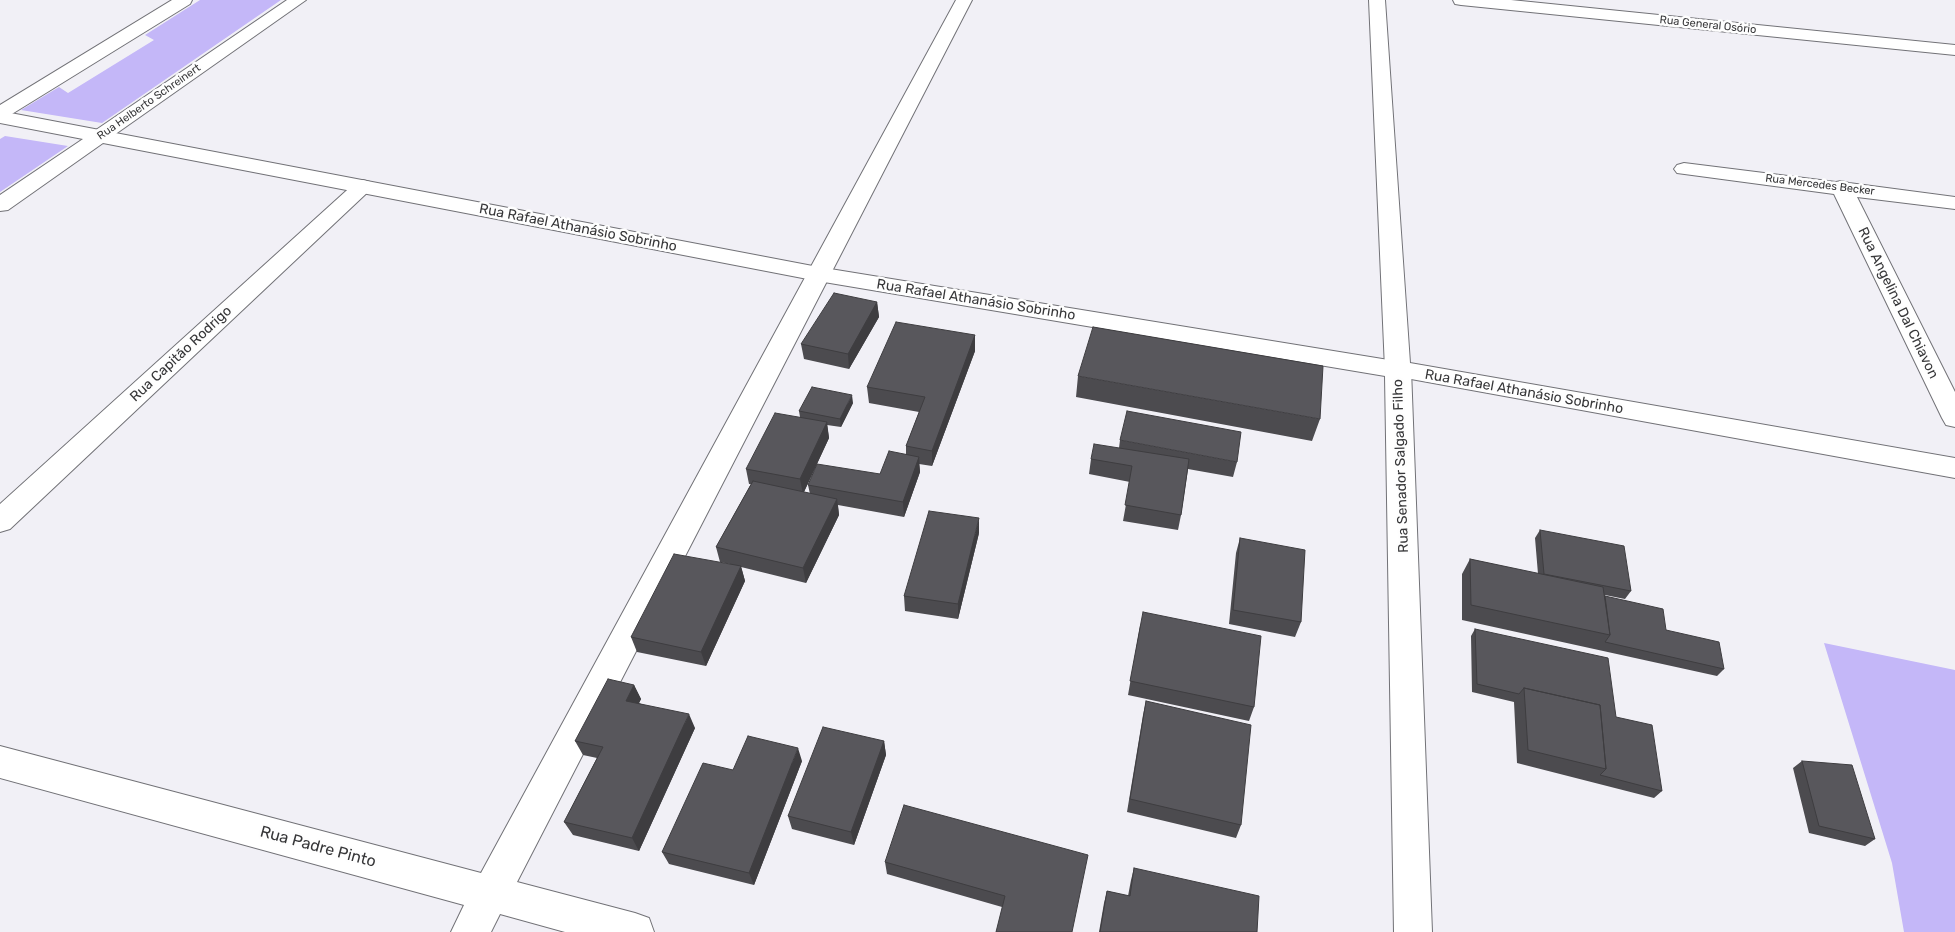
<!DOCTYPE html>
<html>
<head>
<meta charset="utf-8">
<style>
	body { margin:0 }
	canvas { display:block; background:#f1f0f6 }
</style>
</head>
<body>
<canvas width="1955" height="932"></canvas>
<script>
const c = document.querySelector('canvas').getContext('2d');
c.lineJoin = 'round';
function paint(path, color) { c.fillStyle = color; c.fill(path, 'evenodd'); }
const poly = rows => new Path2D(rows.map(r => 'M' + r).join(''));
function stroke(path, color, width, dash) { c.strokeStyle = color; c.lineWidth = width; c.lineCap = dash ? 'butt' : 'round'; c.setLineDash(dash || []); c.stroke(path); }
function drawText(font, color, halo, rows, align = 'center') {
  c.font = font + ' Rubik,sans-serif'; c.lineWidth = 5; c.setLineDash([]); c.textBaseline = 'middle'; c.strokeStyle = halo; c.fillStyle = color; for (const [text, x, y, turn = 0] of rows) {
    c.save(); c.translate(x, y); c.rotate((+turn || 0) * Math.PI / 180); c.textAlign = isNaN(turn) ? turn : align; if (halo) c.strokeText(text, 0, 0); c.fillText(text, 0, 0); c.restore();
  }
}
const green = poly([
	[200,0,281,0,102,123,21,110,59,87,68,93,154,40,145,35],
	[5,136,68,146,0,192,0,139],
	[1824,643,1955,670,1955,932,1904,932,1892,863]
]);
const minor = poly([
	[172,0,192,0,190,4,7,117,0,119,0,105,172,0],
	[287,0,306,0,107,140,100,142,93,140,90,136,93,132,287,0],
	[956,0,972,0,517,882,635,913,649,918,654,932,565,932,500,914,491,932,451,932,464,905,0,778,0,746,481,873,956,0],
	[1369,0,1385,0,1410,363,1955,458,1955,478,1389,375,1385,369,1369,0],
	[1453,0,1511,0,1955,45,1955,55,1461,5,1455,4,1453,0],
	[1684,163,1836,182,1841,181,1849,183,1955,197,1955,209,1857,197,1955,392,1955,427,1946,425,1942,418,1834,194,1677,173,1674,169,1677,165,1684,163],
	[363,180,370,182,374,186,370,190,10,529,0,532,0,504,356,182,363,180]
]);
const tertiary = poly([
	[0,111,818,267,1407,363,1411,369,1432,932,1394,932,1385,376,818,281,103,143,8,210,0,211,0,195,83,139,0,123,0,111]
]);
const wall = poly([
	[877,302,879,317,849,369,804,359,801,344],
	[975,335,975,351,932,466,919,464,920,472,904,517,838,505,839,515,806,583,741,567,745,581,706,666,637,652,631,637,730,564,720,562,716,547,751,484,749,484,746,469,800,417,799,411,853,403,841,427,827,425,829,438,804,492,810,494,808,485,880,474,906,454,906,446,919,412,869,403,867,387],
	[1078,376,1320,419,1312,441,1076,397],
	[1120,440,1237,462,1233,477,1188,469,1181,515,1178,530,1123,521,1130,482,1089,474,1091,459,1119,448],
	[1540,530,1631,591,1625,599,1605,595,1605,596,1666,630,1724,669,1717,676,1462,620,1462,574,1470,559,1538,574,1535,538],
	[979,533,958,619,905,611,904,596],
	[1240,538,1301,622,1295,637,1229,624,1236,553],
	[1140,626,1254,707,1249,721,1128,695],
	[1475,629,1616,717,1662,791,1654,798,1517,763,1514,702,1472,692,1471,636],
	[634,685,641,699,639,703,695,728,639,851,573,835,564,822,597,758,583,755,575,741],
	[1146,701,1241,825,1236,838,1127,812,1143,715],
	[884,741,886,755,854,845,792,829,788,816],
	[802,761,754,885,669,864,662,852,733,770],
	[1802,761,1875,839,1865,846,1809,833,1793,768],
	[1088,855,1002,907,887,874,885,862],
	[1134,868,1257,932,1099,932,1104,903,1107,891,1128,896,1131,880]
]);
const shadedWall = poly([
	[877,302,879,317,849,369,848,354],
	[975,335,975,351,932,466,932,451],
	[852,395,853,403,841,427,840,419],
	[827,422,829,438,803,494,800,479],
	[919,457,920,472,904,517,903,502],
	[837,499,839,515,806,583,803,568],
	[979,518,979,533,958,619,958,604],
	[741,566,745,581,706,666,701,652],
	[634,685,641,699,633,715,626,701],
	[689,714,695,728,639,851,632,838],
	[884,741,886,755,854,845,851,832],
	[798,748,802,761,754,885,749,873]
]);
const building = poly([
	[834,293,877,302,848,354,801,344,834,293],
	[896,322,975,335,932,451,906,446,925,397,867,387,896,322],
	[1093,327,1323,366,1320,419,1078,376,1093,327],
	[812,387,852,395,840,419,799,411,812,387],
	[1127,411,1241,432,1237,462,1120,440,1127,411],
	[775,413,827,422,800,479,746,469,775,413],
	[1094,444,1189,459,1181,515,1125,505,1132,466,1091,459,1094,444],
	[889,451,919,457,903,502,808,485,817,464,880,474,889,451],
	[753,481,837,499,803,568,716,547,753,481],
	[929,511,979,518,958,604,904,596,929,511],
	[1540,530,1624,546,1631,591,1544,574,1540,530],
	[1240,538,1305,550,1301,622,1233,610,1240,538],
	[674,554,741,566,701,652,631,637,674,554],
	[1470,559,1603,587,1610,635,1471,605,1470,559],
	[1605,596,1663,609,1666,630,1719,642,1724,669,1605,642,1610,635,1605,596],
	[1143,612,1261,636,1254,707,1130,681,1143,612],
	[1475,629,1608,658,1616,717,1652,725,1662,791,1600,775,1606,769,1600,705,1524,688,1519,694,1477,684,1475,629],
	[608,679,634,685,626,701,689,714,632,838,564,822,603,747,575,741,608,679],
	[1524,688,1600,705,1606,769,1528,750,1524,688],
	[1146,701,1251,725,1241,825,1130,799,1146,701],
	[823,727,884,741,851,832,788,816,823,727],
	[748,736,798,748,749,873,662,852,703,763,733,770,748,736],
	[1802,761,1852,765,1875,839,1819,826,1802,761],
	[904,805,1088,855,1072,932,996,932,1005,896,885,862,904,805],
	[1134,868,1259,896,1257,932,1100,932,1107,891,1130,896,1134,868]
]);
const farStreetnames = [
	["Rua General Osório",1708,25,6],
	["Rua Helberto Schreinert",149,102,-35],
	["Rua Mercedes Becker",1820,185,7]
];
const streetNames = [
	["Rua Rafael Athanásio Sobrinho",578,228,11],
	["Rua Rafael Athanásio Sobrinho",976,300,9],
	["Rua Angelina Dal Chiavon",1898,303,64],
	["Rua Capitão Rodrigo",181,354,-43],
	["Rua Rafael Athanásio Sobrinho",1524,392,10],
	["Rua Senador Salgado Filho",1401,466,-92]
];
const nearStreetnames = [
	["Rua Padre Pinto",318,847,15]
];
paint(green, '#c4b7f8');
stroke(minor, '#727277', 2);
stroke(tertiary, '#727277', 2);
paint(minor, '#fff');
paint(tertiary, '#fff');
paint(wall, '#4c4b4f');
paint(shadedWall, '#3e3d40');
paint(building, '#58575c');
stroke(building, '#3e3d40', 1);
drawText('11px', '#373739', '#fefefe', farStreetnames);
drawText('14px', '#373739', '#fefefe', streetNames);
drawText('16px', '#373739', '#fefefe', nearStreetnames);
</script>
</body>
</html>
